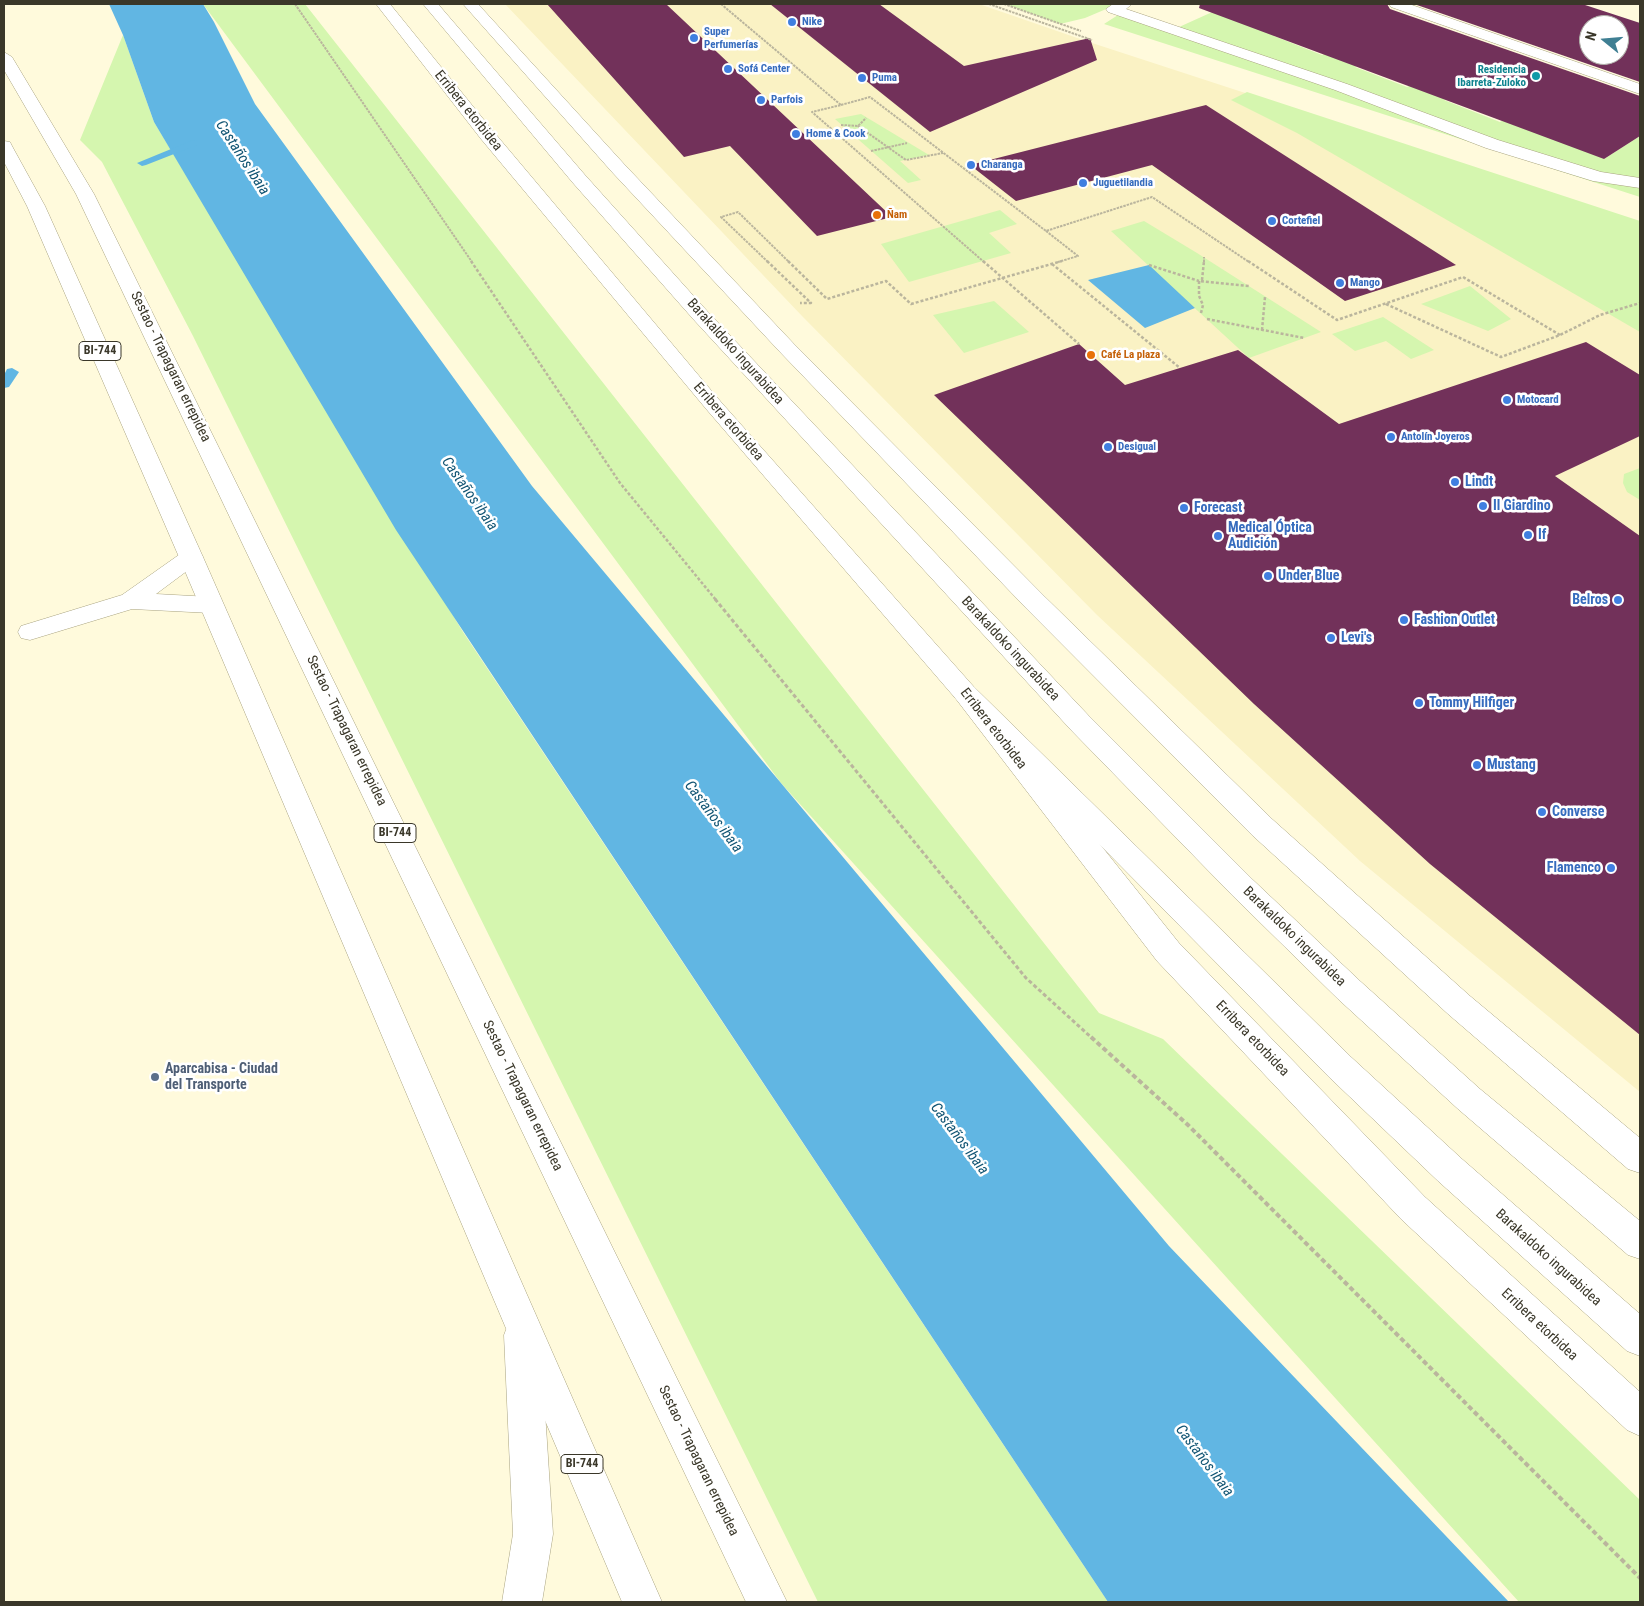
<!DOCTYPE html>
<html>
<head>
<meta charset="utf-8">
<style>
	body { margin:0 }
	#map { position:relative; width:1644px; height:1606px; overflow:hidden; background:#fffadc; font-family:"Roboto Condensed",sans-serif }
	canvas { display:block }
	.frame { position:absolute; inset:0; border:5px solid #3a3729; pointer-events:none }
	.north { position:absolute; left:1579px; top:15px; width:50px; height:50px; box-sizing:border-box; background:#fff; border:1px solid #b0afa9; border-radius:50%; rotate:287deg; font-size:14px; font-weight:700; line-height:20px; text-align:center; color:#3a3729 }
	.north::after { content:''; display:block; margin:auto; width:18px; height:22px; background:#3f7f93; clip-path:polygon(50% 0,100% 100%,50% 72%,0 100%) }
</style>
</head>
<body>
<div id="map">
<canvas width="1644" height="1606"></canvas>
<div class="frame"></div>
<div class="north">N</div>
</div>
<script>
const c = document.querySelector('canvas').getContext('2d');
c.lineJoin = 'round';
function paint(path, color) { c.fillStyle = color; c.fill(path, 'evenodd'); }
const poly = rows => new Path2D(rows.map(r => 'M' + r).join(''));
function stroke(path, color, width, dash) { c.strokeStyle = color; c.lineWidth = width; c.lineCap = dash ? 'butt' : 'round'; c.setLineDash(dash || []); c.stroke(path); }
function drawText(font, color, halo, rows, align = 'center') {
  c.font = font + ' "Roboto Condensed",sans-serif'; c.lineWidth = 5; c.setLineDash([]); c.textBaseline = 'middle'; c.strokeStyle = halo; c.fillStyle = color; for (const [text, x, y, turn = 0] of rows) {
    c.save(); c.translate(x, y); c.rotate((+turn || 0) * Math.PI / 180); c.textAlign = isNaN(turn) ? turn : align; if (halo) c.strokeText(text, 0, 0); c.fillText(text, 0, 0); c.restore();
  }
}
const built = poly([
	[505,4,979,4,1086,41,1640,222,1640,1092,1360,861,1097,615,802,316]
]);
const green = poly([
	[203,4,305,4,1099,1013,1163,1039,1640,1500,1640,1602,1519,1602,781,783],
	[1005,4,1118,4,1085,18,1060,24],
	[1230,4,1341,5,1274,36,1322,55,1387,24,1419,35,1355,67,1407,87,1473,53,1510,66,1444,100,1500,122,1567,84,1604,159,1640,136,1640,197,1104,24,1118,15,1168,32],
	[123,35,154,122,463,632,1108,1602,818,1602,193,336,102,162,80,140],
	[1247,92,1640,221,1640,332,1297,133,1231,100],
	[861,114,929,155,900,161,921,180,908,183,835,119],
	[1000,210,1017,224,989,233,1011,253,909,282,881,244],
	[1144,221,1197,253,1321,332,1249,358,1111,231],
	[1470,286,1511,319,1488,331,1421,304],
	[994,301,1029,332,964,353,933,315],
	[1383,317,1434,350,1411,359,1386,341,1355,351,1332,334],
	[1640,468,1640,500,1627,492,1623,483,1624,474]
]);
const water = poly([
	[109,4,203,4,214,22,255,104,532,486,1169,1246,1509,1602,1108,1602,396,530,154,122,123,35],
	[1149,265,1195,308,1145,328,1088,280]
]);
const stream = poly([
	[193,140,197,141,197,145,146,165,142,166,137,163,193,140],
	[12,368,19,372,9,387,4,388,4,375,7,369,12,368]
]);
const building = poly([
	[547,4,666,4,892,217,817,236,730,146,684,157],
	[770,4,879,4,964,66,1090,38,1097,60,930,132],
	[1200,4,1387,4,1390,9,1640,96,1640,136,1604,159,1199,8],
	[1414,4,1582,4,1640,23,1640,82],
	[1589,25,1619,25,1619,55,1589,55],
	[1206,105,1456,265,1345,301,1152,165,1016,201,970,165],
	[1586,342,1640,375,1640,436,1555,476,1640,536,1640,1035,1430,864,1254,704,934,395,1079,344,1125,385,1238,350,1339,424]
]);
const pathFar3 = poly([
	[295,4,472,262],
	[721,4,841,105,812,112,984,262],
	[989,4,1092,40],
	[1004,4,1081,31],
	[841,105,870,97,1046,231,1152,197,1249,262],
	[841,125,858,126,866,118],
	[858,126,906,160,943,153],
	[871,151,907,143],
	[1046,231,1078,256,1058,262],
	[768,262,721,217,738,212,789,262],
	[1204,262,1204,257]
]);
const pathFar2 = poly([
	[471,261,620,483,716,600],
	[767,261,811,303,800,303],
	[788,261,827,299,886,281,911,304,1062,261],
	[983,261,1079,344],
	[1248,261,1337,320,1463,277,1560,335],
	[1052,264,1180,368],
	[1149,265,1199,281],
	[1202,280,1204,261],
	[1386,304,1501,357,1560,335,1600,315,1640,303],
	[1201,313,1203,305,1199,296,1199,281,1249,286],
	[1207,319,1304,338],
	[1262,330,1265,297]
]);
const pathFar1 = poly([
	[715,599,1026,978,1093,1039]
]);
const path = poly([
	[1091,1037,1188,1125,1640,1578]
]);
const minor = poly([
	[376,4,390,4,493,131,721,402,974,687,1179,943,1425,1197,1640,1392,1640,1436,1627,1430,1401,1219,1157,961,956,699,707,410,481,139,376,4],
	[463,4,478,4,624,164,794,344,1044,596,1272,819,1470,996,1640,1138,1640,1173,1628,1169,1448,1014,1252,835,1026,608,780,352,612,172,463,4],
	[1113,4,1132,4,1126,9,1347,84,1498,140,1601,172,1640,178,1640,188,1593,181,1486,148,1335,90,1108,12,1106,9,1113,4],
	[1389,4,1409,4,1640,84,1640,94,1391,7,1389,4],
	[191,549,199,552,203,557,199,562,156,594,211,597,220,599,223,605,220,611,211,613,132,609,30,640,21,638,18,632,21,626,122,595,183,552,191,549],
	[522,1317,535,1322,540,1335,553,1534,542,1602,502,1602,513,1534,504,1335,509,1322,522,1317]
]);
const major = poly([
	[423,4,438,4,585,175,708,312,1089,716,1252,879,1360,981,1480,1089,1640,1221,1640,1259,1628,1255,1458,1109,1338,999,1232,895,1071,730,694,320,573,183,423,4],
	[4,52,12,57,94,194,787,1602,746,1602,76,194,4,70,4,52],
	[4,141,10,142,12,146,45,206,203,557,662,1602,622,1602,179,557,27,206,4,162,4,141],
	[965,684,974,687,1351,1057,1462,1159,1640,1314,1640,1356,1627,1351,1438,1181,1329,1077,956,699,952,693,956,687,965,684]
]);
const markers = [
	[792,22,5,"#3f7fe0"],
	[694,38,5,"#3f7fe0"],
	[728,69,5,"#3f7fe0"],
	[1536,76,5,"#0f9aa8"],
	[862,78,5,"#3f7fe0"],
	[761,100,5,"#3f7fe0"],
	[796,134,5,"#3f7fe0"],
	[971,165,5,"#3f7fe0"],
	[1083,183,5,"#3f7fe0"],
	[877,215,5,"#e8710a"],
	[1272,221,5,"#3f7fe0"],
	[1340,283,5,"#3f7fe0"],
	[1091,355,5,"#e8710a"],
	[1507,400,5,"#3f7fe0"],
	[1391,437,5,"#3f7fe0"],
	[1108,447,5,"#3f7fe0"],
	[1455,482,5,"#3f7fe0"],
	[1483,506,5,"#3f7fe0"],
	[1184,508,5,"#3f7fe0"],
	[1528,535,5,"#3f7fe0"],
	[1218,536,5,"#3f7fe0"],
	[1268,576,5,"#3f7fe0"],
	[1618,600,5,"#3f7fe0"],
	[1404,620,5,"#3f7fe0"],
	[1331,638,5,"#3f7fe0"],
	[1419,703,5,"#3f7fe0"],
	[1477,765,5,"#3f7fe0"],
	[1542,812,5,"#3f7fe0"],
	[1611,868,5,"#3f7fe0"],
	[155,1077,5,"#5c6f8a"]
];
const farShopnames = [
	["Nike",802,22],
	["Super",704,32],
	["Perfumerías",704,45],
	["Sofá Center",738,69],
	["Puma",872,78],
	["Parfois",771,100],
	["Home & Cook",806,134],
	["Charanga",981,165],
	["Juguetilandia",1093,183],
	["Cortefiel",1282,221],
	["Mango",1350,283],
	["Motocard",1517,400],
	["Antolín Joyeros",1401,437],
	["Desigual",1118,447]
];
const farCulturenames = [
	["Residencia",1526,70],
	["Ibarreta-Zuloko",1526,83]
];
const farFoodnames = [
	["Ñam",887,215],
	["Café La plaza",1101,355]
];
const shields = [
	[100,351,42],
	[395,833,42],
	[582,1464,42]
];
const shieldNames = [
	["BI-744",100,351],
	["BI-744",395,833],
	["BI-744",582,1464]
];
const streetNames = [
	["Erribera etorbidea",468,111,51],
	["Barakaldoko ingurabidea",735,352,48],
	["Sestao - Trapagaran errepidea",170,367,64],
	["Erribera etorbidea",728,422,49],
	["Barakaldoko ingurabidea",1010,649,47],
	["Erribera etorbidea",993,729,52],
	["Sestao - Trapagaran errepidea",346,731,64],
	["Barakaldoko ingurabidea",1294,937,44],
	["Erribera etorbidea",1252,1039,46],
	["Sestao - Trapagaran errepidea",522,1096,64],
	["Barakaldoko ingurabidea",1548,1258,42],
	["Erribera etorbidea",1539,1325,43],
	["Sestao - Trapagaran errepidea",698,1461,64]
];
const shopNames = [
	["Lindt",1465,482],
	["Il Giardino",1493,506],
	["Forecast",1194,508],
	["Medical Óptica",1228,528],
	["Audición",1228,544],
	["If",1538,535],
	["Under Blue",1278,576],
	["Belros",1608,600,"right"],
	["Fashion Outlet",1414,620],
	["Levi's",1341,638],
	["Tommy Hilfiger",1429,703],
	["Mustang",1487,765],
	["Converse",1552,812],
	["Flamenco",1601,868,"right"]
];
const serviceNames = [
	["Aparcabisa - Ciudad",165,1069],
	["del Transporte",165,1085]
];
const waterNames = [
	["Castaños ibaia",242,158,57],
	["Castaños ibaia",469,494,55],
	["Castaños ibaia",713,817,53],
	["Castaños ibaia",959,1139,53],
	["Castaños ibaia",1204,1461,53]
];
paint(built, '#faf2c4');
paint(green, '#d5f6af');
paint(water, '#61b6e3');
paint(stream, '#61b6e3');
paint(building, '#72315a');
stroke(minor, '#a9a380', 1);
stroke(major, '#a9a380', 1);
stroke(pathFar3, '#bab59d', 2, [2.5, 1]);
stroke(pathFar2, '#bab59d', 2.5, [3, 2]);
stroke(pathFar1, '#bab59d', 3, [4, 2.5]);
stroke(path, '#bab59d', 4, [5, 3]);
paint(minor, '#fff');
paint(major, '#fff');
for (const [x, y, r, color] of markers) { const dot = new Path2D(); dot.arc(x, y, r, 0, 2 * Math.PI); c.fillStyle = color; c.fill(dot); stroke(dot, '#fff', 2); }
drawText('bold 11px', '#366cbe', '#fff', farShopnames, 'left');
drawText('bold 11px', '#0d838f', '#fff', farCulturenames, 'right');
drawText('bold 11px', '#c56008', '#fff', farFoodnames, 'left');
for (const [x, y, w] of shields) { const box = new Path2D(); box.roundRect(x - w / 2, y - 9.5, w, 19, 4); c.fillStyle = '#fff'; c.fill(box); stroke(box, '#3a3729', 1); }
drawText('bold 12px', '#3a3729', null, shieldNames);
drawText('14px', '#3a3729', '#fff', streetNames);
drawText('bold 14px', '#366cbe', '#fff', shopNames, 'left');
drawText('bold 14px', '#4e5e75', '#fff', serviceNames, 'left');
drawText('italic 15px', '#105473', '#fff', waterNames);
</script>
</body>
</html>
